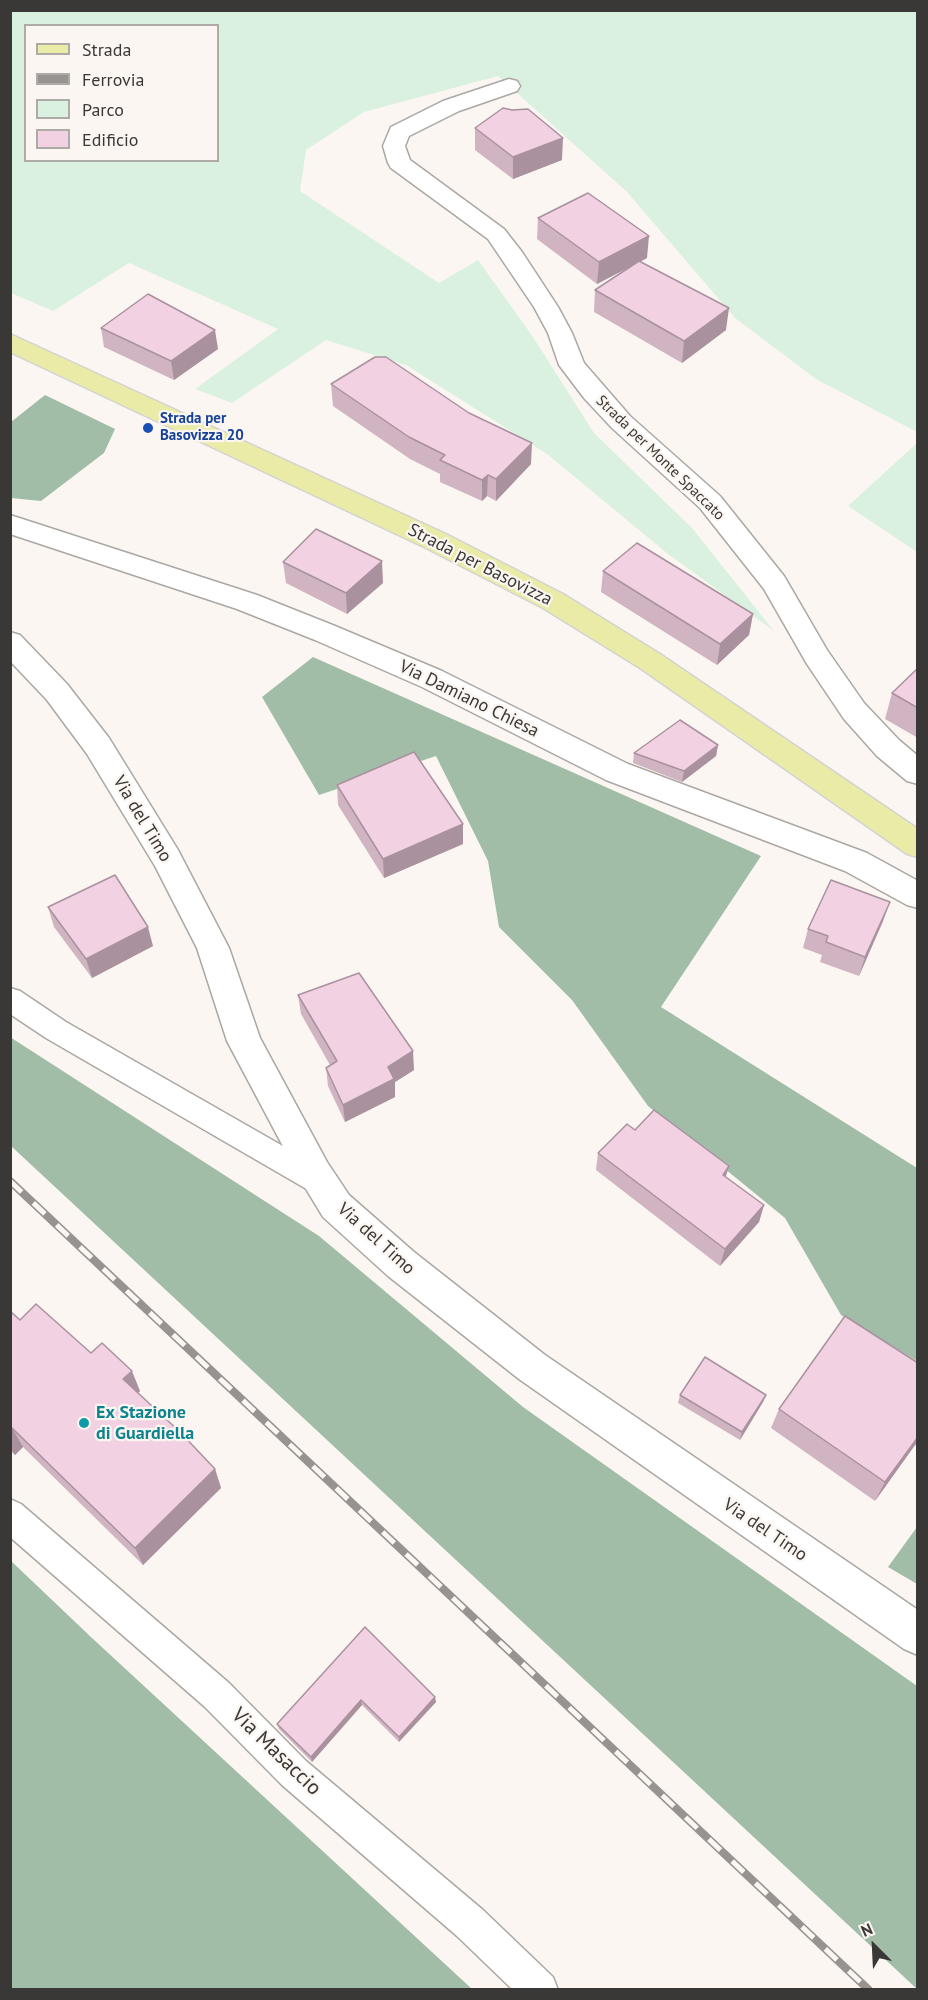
<!DOCTYPE html>
<html>
<head>
<meta charset="utf-8">
<style>
	body { margin:0 }
	#map { position:relative; width:928px; height:2000px; overflow:hidden; background:#fbf6f1; font-family:"PT Sans",sans-serif }
	canvas { display:block }
	.frame { position:absolute; inset:0; border:12px solid #3a3836; pointer-events:none }
	.legend { position:absolute; left:24px; top:24px; width:195px; height:138px; box-sizing:border-box; background:#fbf6f1; border:2px solid #aeaaa6; margin:0; padding:8px 10px; list-style:none; font-size:18px; color:#3a3836 }
	.legend li { display:flex; align-items:center; gap:12px; height:30px }
	.legend b { width:30px; border:2px solid #aeaaa6 }
	.north { position:absolute; left:844px; top:1916px; width:60px; height:60px; -webkit-text-stroke:4px #fbf6f1; paint-order:stroke; rotate:336deg; font-size:16px; font-weight:700; line-height:24px; text-align:center; color:#3a3836 }
	.north::after { content:''; display:block; margin:auto; width:21px; height:27px; background:#3a3836; clip-path:polygon(50% 0,100% 100%,50% 72%,0 100%) }
</style>
</head>
<body>
<div id="map">
<canvas width="928" height="2000"></canvas>
<div class="frame"></div>
<ul class="legend">
<li><b style="height:8px;background:#eaeba6"></b>Strada</li>
<li><b style="height:8px;background:#979390"></b>Ferrovia</li>
<li><b style="height:16px;background:#dbf1e0"></b>Parco</li>
<li><b style="height:16px;background:#f2d1e2"></b>Edificio</li>
</ul>
<div class="north">N</div>
</div>
<script>
const c = document.querySelector('canvas').getContext('2d');
c.lineJoin = 'round';
function paint(path, color) { c.fillStyle = color; c.fill(path, 'evenodd'); }
const poly = rows => new Path2D(rows.map(r => 'M' + r).join(''));
function stroke(path, color, width, dash) { c.strokeStyle = color; c.lineWidth = width; c.lineCap = dash ? 'butt' : 'round'; c.setLineDash(dash || []); c.stroke(path); }
function drawText(font, color, halo, rows, align = 'center') {
  c.font = font + ' "PT Sans",sans-serif'; c.lineWidth = 4.5; c.setLineDash([]); c.textBaseline = 'middle'; c.strokeStyle = halo; c.fillStyle = color; for (const [text, x, y, turn = 0] of rows) {
    c.save(); c.translate(x, y); c.rotate((+turn || 0) * Math.PI / 180); c.textAlign = isNaN(turn) ? turn : align; if (halo) c.strokeText(text, 0, 0); c.fillText(text, 0, 0); c.restore();
  }
}
const green = poly([
	[11,11,917,11,917,432,816,379,735,318,627,192,498,76,364,112,306,150,300,191,439,283,478,260,533,337,594,433,692,528,774,631,668,554,547,454,406,365,326,340,232,403,195,389,278,329,129,263,53,311,11,293],
	[26,26,218,26,218,160,26,160],
	[917,443,917,552,848,506]
]);
const forest = poly([
	[45,395,115,429,104,453,41,501,11,498,11,422],
	[313,657,761,856,661,1007,917,1168,917,1361,841,1315,785,1218,648,1106,572,1000,499,927,488,861,436,756,319,795,262,697],
	[10,1037,319,1236,523,1407,917,1686,917,1989,11,1146],
	[917,1527,917,1584,888,1567],
	[10,1560,92,1638,472,1989,11,1989]
]);
const service = poly([
	[10,988,20,991,66,1022,330,1173,334,1182,330,1191,320,1195,310,1191,46,1038,10,1014,10,988],
	[10,1499,21,1504,229,1683,306,1761,483,1910,553,1977,558,1990,513,1990,457,1936,282,1785,205,1707,10,1537,10,1499]
]);
const minor = poly([
	[509,79,517,81,520,86,517,91,459,111,409,136,405,146,410,160,504,229,522,252,558,307,572,333,584,363,630,416,720,496,784,576,827,650,864,703,899,740,918,756,918,784,907,781,877,756,844,719,807,664,764,589,700,508,612,428,584,398,559,365,548,333,534,307,488,239,391,168,388,163,383,146,391,127,443,101,509,79],
	[10,515,257,595,335,626,442,671,628,764,867,853,918,881,918,908,907,905,845,871,606,780,422,687,315,640,237,609,10,534,10,515],
	[10,632,20,635,67,684,109,738,178,850,229,948,260,1038,327,1162,349,1195,414,1252,545,1355,918,1610,918,1655,904,1649,519,1379,388,1276,323,1217,303,1184,227,1041,197,948,155,866,87,754,47,700,10,661,10,632]
]);
const primary = poly([
	[10,334,446,534,563,594,660,654,918,829,918,857,907,854,640,668,543,608,426,548,10,352,10,334]
]);
const rail = poly([
	[10,1181,869,1990]
]);
const wall = poly([
	[475,128,562,160,513,179,475,150],
	[538,218,647,258,640,262,726,330,682,363,594,312,595,290,633,265,597,284,537,239],
	[101,328,218,349,174,380,104,347],
	[331,384,531,464,496,501,487,496,482,501,440,482,440,474,410,459,333,406],
	[283,562,383,583,347,614,286,583],
	[603,571,753,614,749,635,717,665,601,592],
	[918,668,918,738,885,719,892,693],
	[718,745,716,756,682,782,633,763,634,753],
	[337,785,463,824,463,844,384,878,338,805],
	[48,907,153,946,92,978,54,927],
	[883,921,859,976,820,962,822,955,803,948,808,929],
	[298,995,414,1070,395,1082,395,1097,345,1122,328,1086,326,1068,330,1065,301,1014],
	[635,1130,726,1177,764,1205,759,1222,720,1266,596,1170,598,1153],
	[10,1311,20,1320,91,1353,140,1391,138,1393,215,1469,221,1488,143,1565,23,1447,15,1455,10,1451],
	[918,1363,918,1447,915,1445,875,1501,771,1428,779,1409],
	[680,1395,766,1395,763,1402,740,1440,678,1403],
	[365,1627,436,1702,399,1742,362,1705,312,1762,279,1729,277,1724]
]);
const shadedWall = poly([
	[563,138,562,160,513,179,513,157],
	[649,236,647,258,597,284,599,262],
	[729,308,726,330,682,363,684,341],
	[215,330,218,349,174,380,171,361],
	[532,443,531,464,496,501,496,479],
	[488,475,487,496,482,501,482,480],
	[382,561,383,583,347,614,346,593],
	[753,614,749,635,717,665,720,644],
	[718,745,716,756,682,782,684,771],
	[463,824,463,844,384,878,383,859],
	[890,902,883,921,859,976,865,957],
	[148,927,153,946,92,978,86,959],
	[413,1051,414,1070,395,1082,395,1097,345,1122,343,1105,388,1067],
	[729,1166,724,1183,723,1175],
	[764,1205,759,1222,720,1266,725,1249],
	[132,1371,140,1391,131,1399,123,1379],
	[766,1395,763,1402,740,1440,742,1432],
	[12,1428,23,1447,15,1455,10,1447,10,1429],
	[918,1437,918,1441,915,1445,875,1501,885,1482],
	[215,1469,221,1488,143,1565,135,1548],
	[435,1697,436,1702,399,1742,399,1737],
	[361,1700,362,1705,312,1762,311,1757]
]);
const building = poly([
	[503,108,512,110,528,109,563,138,513,157,475,128,503,108],
	[588,193,649,236,599,262,538,218,588,193],
	[639,261,729,308,684,341,595,290,639,261],
	[148,294,215,330,171,361,101,328,148,294],
	[375,357,386,357,469,413,532,443,496,479,488,475,482,480,440,460,445,455,409,437,331,384,375,357],
	[316,529,382,561,346,593,283,562,316,529],
	[637,543,753,614,720,644,603,571,637,543],
	[918,668,918,708,892,693,918,668],
	[680,720,718,745,684,771,634,753,680,720],
	[414,752,463,824,383,859,337,785,414,752],
	[115,875,148,927,86,959,48,907,115,875],
	[831,880,890,902,865,957,826,942,828,936,808,929,831,880],
	[359,973,413,1051,388,1067,394,1079,343,1105,326,1068,337,1061,298,995,359,973],
	[654,1110,729,1166,723,1175,764,1205,725,1249,598,1153,627,1124,635,1130,654,1110],
	[36,1304,91,1353,102,1343,132,1371,123,1379,180,1432,215,1469,135,1548,12,1428,10,1429,10,1311,20,1320,36,1304],
	[845,1316,918,1363,918,1437,885,1482,779,1409,845,1316],
	[705,1357,766,1395,742,1432,680,1395,705,1357],
	[365,1627,435,1697,399,1737,361,1700,311,1757,277,1724,365,1627]
]);
const markers = [
	[148,428,6,"#1a4fb4"],
	[84,1423,6,"#0f9aa8"]
];
const farTransitnames = [
	["Strada per",160,419],
	["Basovizza 20",160,436]
];
const farStreetnames = [
	["Strada per Monte Spaccato",660,458,44]
];
const streetNames = [
	["Strada per Basovizza",480,565,27],
	["Via Damiano Chiesa",469,699,26],
	["Via del Timo",142,819,59],
	["Via del Timo",376,1239,42],
	["Via del Timo",765,1530,34]
];
const cultureNames = [
	["Ex Stazione",96,1413],
	["di Guardiella",96,1434]
];
const nearStreetnames = [
	["Via Masaccio",276,1752,44]
];
paint(green, '#dbf1e0');
paint(forest, '#a1bda8');
stroke(service, '#aba7a2', 3);
stroke(minor, '#aba7a2', 3);
stroke(primary, '#d4d3d3', 3);
paint(service, '#fff');
paint(minor, '#fff');
paint(primary, '#eaeba6');
stroke(rail, '#979390', 8);
stroke(rail, '#fbf6f1', 5, [16]);
paint(wall, '#d0b4c2');
paint(shadedWall, '#a9929e');
paint(building, '#f2d1e2');
stroke(building, '#a9929e', 1.5);
for (const [x, y, r, color] of markers) { const dot = new Path2D(); dot.arc(x, y, r, 0, 2 * Math.PI); c.fillStyle = color; c.fill(dot); stroke(dot, '#fbf6f1', 2); }
drawText('bold 15px', '#164399', '#fbf6f1', farTransitnames, 'left');
drawText('15px', '#3a3836', '#fbf6f1', farStreetnames);
drawText('18px', '#3a3836', '#fbf6f1', streetNames);
drawText('bold 18px', '#0d838f', '#fbf6f1', cultureNames, 'left');
drawText('21px', '#3a3836', '#fbf6f1', nearStreetnames);
</script>
</body>
</html>
